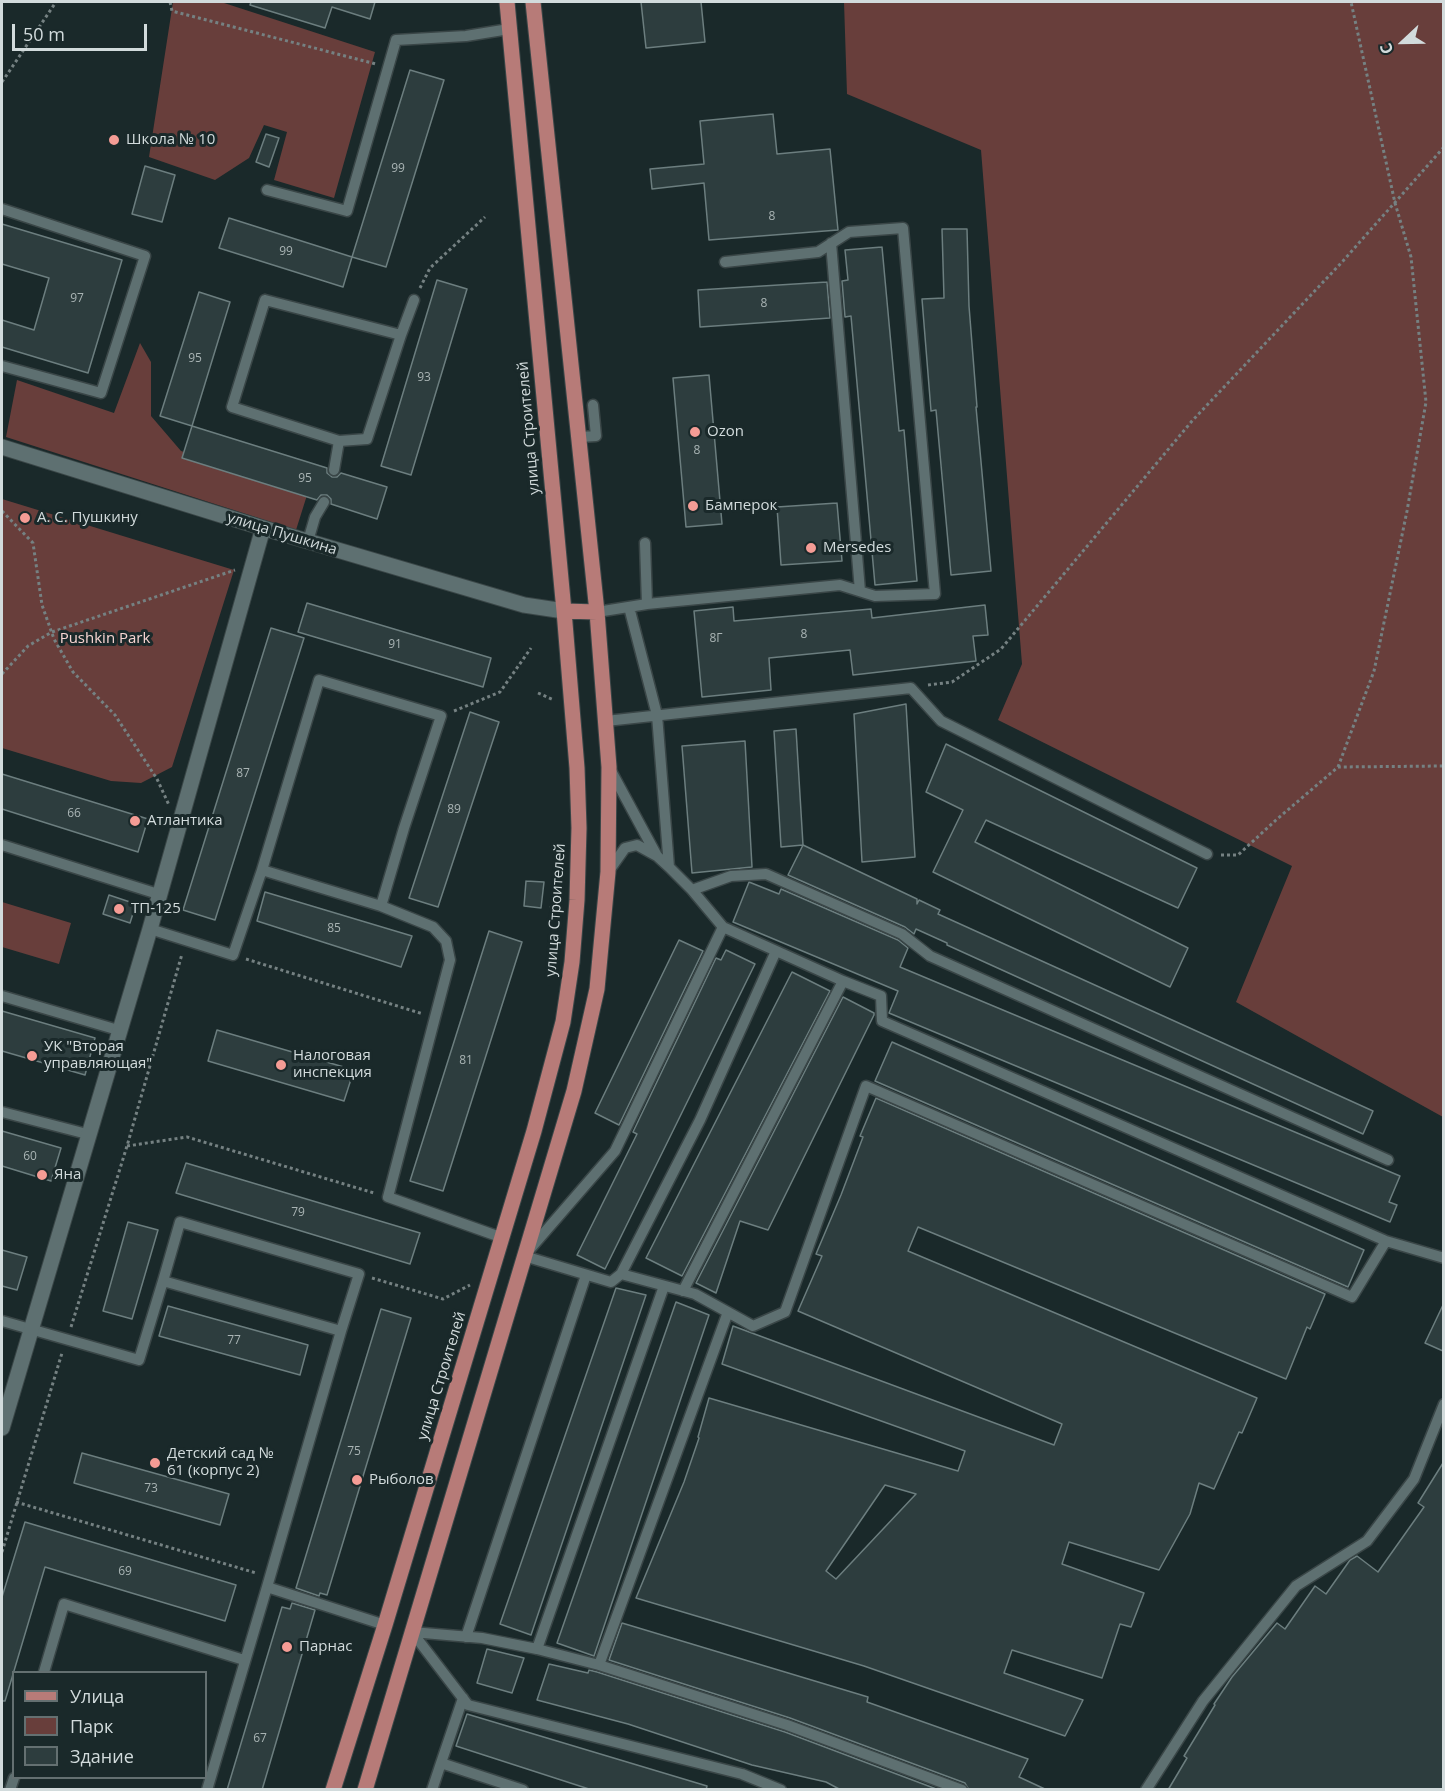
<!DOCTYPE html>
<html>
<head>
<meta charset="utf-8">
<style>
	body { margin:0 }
	#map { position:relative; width:1445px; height:1791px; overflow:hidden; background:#1a292a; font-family:"Open Sans",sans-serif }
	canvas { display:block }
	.frame { position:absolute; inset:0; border:3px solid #d2dbdc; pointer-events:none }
	.legend { position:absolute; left:12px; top:1671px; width:195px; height:108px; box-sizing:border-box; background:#1a292a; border:2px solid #647071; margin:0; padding:8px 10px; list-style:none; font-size:18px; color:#d2dbdc }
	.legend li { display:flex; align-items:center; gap:12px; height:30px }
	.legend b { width:30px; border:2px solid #647071 }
	.north { position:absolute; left:1373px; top:12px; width:60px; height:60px; -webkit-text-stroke:4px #1a292a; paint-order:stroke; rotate:248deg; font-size:16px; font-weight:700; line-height:24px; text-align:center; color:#d2dbdc }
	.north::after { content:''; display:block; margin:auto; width:21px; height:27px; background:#d2dbdc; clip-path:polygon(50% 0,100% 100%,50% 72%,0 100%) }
	.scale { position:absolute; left:12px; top:24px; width:135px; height:27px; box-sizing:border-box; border:3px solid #d2dbdc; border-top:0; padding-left:8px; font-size:18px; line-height:21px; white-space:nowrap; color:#d2dbdc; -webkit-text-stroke:4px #1a292a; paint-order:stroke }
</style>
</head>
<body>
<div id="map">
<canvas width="1445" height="1791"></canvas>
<div class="frame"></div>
<ul class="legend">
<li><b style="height:8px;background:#b77b78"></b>Улица</li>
<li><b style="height:16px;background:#683e3b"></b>Парк</li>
<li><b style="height:16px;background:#2d3d3e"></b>Здание</li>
</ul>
<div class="north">С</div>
<div class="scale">50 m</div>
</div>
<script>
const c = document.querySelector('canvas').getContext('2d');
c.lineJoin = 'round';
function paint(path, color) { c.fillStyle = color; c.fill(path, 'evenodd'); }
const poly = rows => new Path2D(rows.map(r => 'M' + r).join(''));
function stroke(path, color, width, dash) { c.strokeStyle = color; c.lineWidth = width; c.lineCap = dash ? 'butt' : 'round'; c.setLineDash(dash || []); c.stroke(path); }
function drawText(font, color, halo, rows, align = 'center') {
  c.font = font + ' "Open Sans",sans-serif'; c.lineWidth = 6; c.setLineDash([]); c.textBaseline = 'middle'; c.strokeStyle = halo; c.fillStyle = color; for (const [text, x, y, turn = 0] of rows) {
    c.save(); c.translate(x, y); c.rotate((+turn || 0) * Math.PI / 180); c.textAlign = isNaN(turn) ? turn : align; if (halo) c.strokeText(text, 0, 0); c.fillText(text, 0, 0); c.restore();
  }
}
const green = poly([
	[173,2,221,2,375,52,334,198,274,180,287,132,264,125,249,158,215,180,149,157],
	[844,2,1443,2,1443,1117,1236,1002,1292,866,998,720,1022,664,981,150,847,94],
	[140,343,151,362,151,416,181,451,308,492,296,530,6,437,17,380,114,413],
	[2,499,234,570,172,767,141,783,111,781,2,748],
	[2,902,71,923,59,964,2,947]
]);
const building = poly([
	[251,2,375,2,370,19,332,7,325,28,250,5,251,2],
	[641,2,701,2,705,42,646,48,641,2],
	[410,70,444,80,386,267,352,257,410,70],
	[773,114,777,154,830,149,838,230,709,240,704,183,652,189,650,169,704,164,700,121,773,114],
	[266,134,279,138,269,167,256,162,266,134],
	[145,166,175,175,162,222,132,214,145,166],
	[229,218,352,257,343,287,219,248,229,218],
	[2,224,122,260,88,373,2,347,2,320,34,330,49,278,2,264,2,224],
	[942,229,967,229,969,306,977,407,976,407,991,571,951,575,936,410,931,411,922,299,944,298,942,229],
	[882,247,899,431,904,430,917,581,875,585,851,316,845,317,842,281,848,280,845,250,882,247],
	[437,280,467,289,411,475,381,466,437,280],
	[827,282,830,318,700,327,698,290,827,282],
	[199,292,230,302,192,426,160,416,199,292],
	[709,375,722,524,686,527,673,378,709,375],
	[192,426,327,468,327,473,332,477,337,477,341,473,387,487,377,519,331,504,331,499,327,495,321,495,317,500,182,458,192,426],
	[837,503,842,561,781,565,777,507,837,503],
	[307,603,491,658,483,687,298,632,307,603],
	[985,605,988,635,973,636,976,661,853,675,850,650,769,658,771,690,702,697,694,611,733,607,734,621,871,609,872,618,985,605],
	[271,628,304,638,215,920,183,910,271,628],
	[906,704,915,857,862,862,854,714,906,704],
	[470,712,499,722,438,907,409,898,470,712],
	[796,729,803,845,781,847,774,731,796,729],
	[745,741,752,867,692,873,682,746,745,741],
	[946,744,1197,868,1178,908,986,820,975,842,1188,948,1170,987,933,872,963,810,926,792,946,744],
	[2,774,148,819,138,852,2,809,2,774],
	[803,845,917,899,917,904,919,900,940,910,938,914,1373,1111,1363,1134,947,945,947,943,916,929,914,934,905,927,788,875,803,845],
	[526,881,544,882,541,908,524,906,526,881],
	[749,882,779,894,781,889,898,940,908,948,900,967,1400,1176,1389,1202,1397,1205,1390,1222,889,1013,898,991,733,922,749,882],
	[265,892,412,936,401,967,257,921,265,892],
	[109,895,136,904,130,923,103,914,109,895],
	[489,931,522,942,443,1191,410,1181,489,931],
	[679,940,703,951,619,1125,595,1113,679,940],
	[726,950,755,964,605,1269,577,1255,637,1134,633,1132,716,958,721,960,726,950],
	[792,972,830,991,682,1276,646,1258,792,972],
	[843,997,874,1013,874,1015,768,1230,740,1221,716,1293,696,1283,843,997],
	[2,1011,95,1038,85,1075,2,1051,2,1011],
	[217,1030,354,1070,344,1101,208,1061,217,1030],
	[892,1042,1364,1250,1348,1287,875,1081,892,1042],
	[876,1098,1325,1294,1310,1329,1307,1327,1286,1379,918,1227,908,1251,1257,1398,1242,1433,1239,1432,1214,1489,1199,1483,1190,1514,1159,1570,1069,1542,1062,1564,1144,1593,1131,1627,1120,1624,1102,1678,1012,1650,1004,1673,1083,1700,1065,1736,864,1666,636,1598,684,1482,699,1438,698,1437,709,1398,958,1471,965,1451,722,1364,733,1326,1054,1445,1062,1424,798,1311,822,1256,816,1254,841,1195,863,1137,860,1136,876,1098],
	[885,1485,916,1494,836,1579,826,1571,885,1485],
	[2,1131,61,1148,51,1181,2,1166,2,1131],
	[186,1163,420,1233,410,1264,176,1193,186,1163],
	[128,1222,158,1230,132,1319,103,1311,128,1222],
	[2,1250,27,1257,17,1290,2,1286,2,1250],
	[616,1288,646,1295,531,1635,500,1624,616,1288],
	[676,1302,709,1315,594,1656,557,1643,676,1302],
	[1443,1305,1443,1351,1425,1343,1443,1305],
	[168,1306,308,1345,300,1375,159,1336,168,1306],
	[381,1309,411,1318,327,1595,320,1593,319,1596,296,1588,381,1309],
	[82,1453,229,1494,220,1525,74,1483,82,1453],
	[1443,1463,1443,1790,1168,1790,1187,1758,1184,1756,1215,1705,1214,1704,1232,1677,1277,1623,1285,1629,1315,1586,1326,1594,1350,1560,1357,1556,1378,1572,1424,1507,1418,1503,1443,1463],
	[25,1522,236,1585,225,1621,45,1567,5,1701,2,1701,2,1597,25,1522],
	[292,1603,315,1610,262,1790,227,1790,282,1607,290,1609,292,1603],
	[622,1623,868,1697,867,1702,1028,1759,1019,1777,1047,1790,969,1790,965,1783,790,1718,609,1660,622,1623],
	[487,1649,524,1658,512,1693,477,1683,487,1649],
	[549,1664,588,1673,589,1670,597,1672,785,1732,939,1790,841,1790,826,1782,752,1765,628,1724,537,1700,549,1664],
	[467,1714,707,1786,706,1790,592,1790,456,1746,467,1714]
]);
const path = poly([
	[170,2,172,11,376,64],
	[2,82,56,2],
	[420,288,430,268,485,217],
	[2,511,33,543,42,605,54,639,73,672,115,715,157,779,169,805],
	[2,674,28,646,52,632,235,570],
	[928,685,952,682,1001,649,1192,421,1343,261,1444,147],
	[538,693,554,700],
	[454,711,500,692,531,648],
	[1338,767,1374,671,1407,511,1426,402,1411,257,1395,203,1351,2],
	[1221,855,1238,855,1276,820,1338,767,1444,766],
	[550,908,560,902],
	[246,959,423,1014],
	[127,1146,187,1137,374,1193],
	[372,1278,443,1299,470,1285],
	[71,1327,127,1146,182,954],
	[16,1502,256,1573],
	[2,1552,62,1353]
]);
const lane = poly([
	[267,190,347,211,396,40,466,36,509,29],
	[2,209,145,256,101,393,2,366],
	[831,243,860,591],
	[265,300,401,335,367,439,339,441,232,407,265,300],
	[401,335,414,300],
	[580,437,596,436,593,405],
	[334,470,339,441],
	[308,541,315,517,324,502],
	[645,543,647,604],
	[629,607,657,715,669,867],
	[597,612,647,604,840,585,875,596,935,594,903,228,849,232,818,252,725,262],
	[606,721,911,688,941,721,1207,854],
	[610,769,657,856],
	[2,845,158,894],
	[262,870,319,680,441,716,404,828,381,906],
	[608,872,625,848,637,845,657,856,669,867,692,890,723,927,843,981,881,996,882,1021,1386,1241,1352,1297,866,1086,785,1312,753,1326,695,1294,621,1274,611,1282,524,1256,615,1151,723,927],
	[692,890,731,876,766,874,902,934,930,956,1388,1160],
	[150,929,233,955,262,870,381,906,433,927,446,941,450,960,388,1197,503,1238],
	[2,996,118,1030],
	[2,1112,87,1134],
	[1386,1241,1444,1258],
	[621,1274,700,1120,776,951],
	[163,1281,180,1222,359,1274,341,1331],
	[683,1291,843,981],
	[2,1321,139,1360,163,1281,341,1331,267,1587],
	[412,1632,482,1638,537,1649,599,1665,787,1725,962,1790],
	[412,1632,468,1705,742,1774,781,1790],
	[466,1637,586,1275],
	[537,1649,664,1286],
	[599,1665,728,1312],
	[44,1672,64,1604,244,1660],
	[441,1763,463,1698],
	[10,1790,14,1778],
	[207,1790,267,1587,385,1625],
	[432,1790,441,1763,523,1790],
	[1146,1790,1203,1701,1296,1586,1367,1541,1414,1479,1444,1404]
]);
const street = poly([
	[2,447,263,528,524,605,564,611],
	[2,1428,150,929,263,528]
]);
const primary = poly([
	[564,611,597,612],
	[333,1790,385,1625,534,1131,563,1022,572,962,577,900,579,828,577,768,564,611,507,2],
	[365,1790,574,1091,597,989,601,946,608,872,609,767,597,612,533,2]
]);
const markers = [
	[114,140,6,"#f59c95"],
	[695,432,6,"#f59c95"],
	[693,506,6,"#f59c95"],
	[25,518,6,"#f59c95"],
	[811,548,6,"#f59c95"],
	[135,821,6,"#f59c95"],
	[119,909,6,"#f59c95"],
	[32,1056,6,"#f59c95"],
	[281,1065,6,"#f59c95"],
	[42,1175,6,"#f59c95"],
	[155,1463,6,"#f59c95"],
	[357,1480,6,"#f59c95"],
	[287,1647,6,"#f59c95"]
];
const numberNames = [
	["99",398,169],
	["8",772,217],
	["99",286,252],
	["97",77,299],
	["8",764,304],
	["95",195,359],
	["93",424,378],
	["8",697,451],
	["95",305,479],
	["8",804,635],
	["8Г",716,639],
	["91",395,645],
	["87",243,774],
	["89",454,810],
	["66",74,814],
	["85",334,929],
	["81",466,1061],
	["60",30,1157],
	["79",298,1213],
	["77",234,1341],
	["75",354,1452],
	["73",151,1489],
	["69",125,1572],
	["67",260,1739]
];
const poiNames = [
	["Школа № 10",126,140],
	["Ozon",707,432],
	["Бамперок",705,506],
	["А. С. Пушкину",37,518],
	["Mersedes",823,548],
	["Атлантика",147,821],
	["ТП-125",131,909],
	["УК \"Вторая",44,1047],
	["управляющая\"",44,1064],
	["Налоговая",293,1056],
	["инспекция",293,1073],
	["Яна",54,1175],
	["Детский сад №",167,1454],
	["61 (корпус 2)",167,1471],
	["Рыболов",369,1480],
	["Парнас",299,1647]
];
const streetNames = [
	["улица Строителей",529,428,-95],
	["улица Пушкина",282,534,17],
	["улица Строителей",556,910,-86],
	["улица Строителей",442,1376,-73]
];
const parkNames = [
	["Pushkin Park",105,639]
];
paint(green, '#683e3b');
paint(building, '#2d3d3e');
stroke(building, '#6c7e7f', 1.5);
stroke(lane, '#3a4647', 13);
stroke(street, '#3a4647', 17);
stroke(primary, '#3a4647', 17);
stroke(path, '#758182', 3, [3, 3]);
stroke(lane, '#5e7071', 10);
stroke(street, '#5e7071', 15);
stroke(primary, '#b77b78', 15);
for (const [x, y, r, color] of markers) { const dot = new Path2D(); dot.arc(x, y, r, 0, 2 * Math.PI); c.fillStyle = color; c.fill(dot); stroke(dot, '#1a292a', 2); }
drawText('12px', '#a9b4b4', null, numberNames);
drawText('15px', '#d2dbdc', '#1a292a', poiNames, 'left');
drawText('15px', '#d2dbdc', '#1a292a', streetNames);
drawText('15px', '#f7d5d2', '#1a292a', parkNames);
</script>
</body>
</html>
